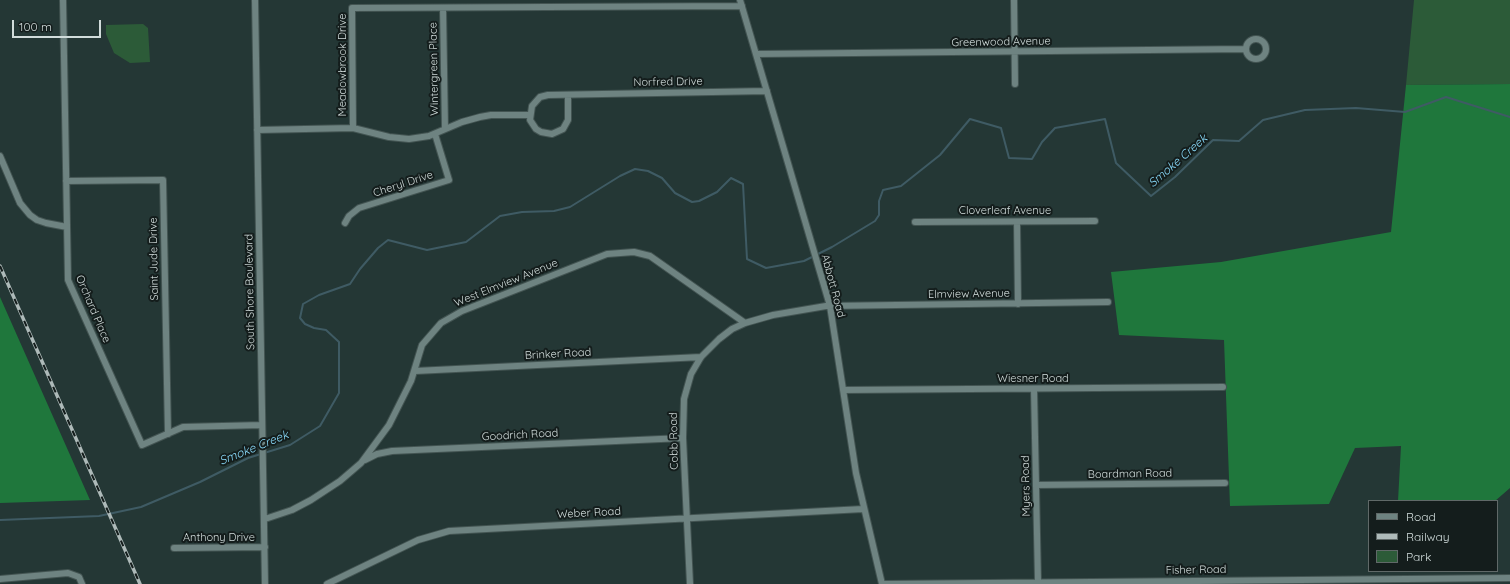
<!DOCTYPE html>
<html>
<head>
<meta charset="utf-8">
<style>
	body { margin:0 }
	#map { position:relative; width:1510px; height:584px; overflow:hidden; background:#243735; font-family:Quicksand,sans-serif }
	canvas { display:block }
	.legend { position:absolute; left:1368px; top:500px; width:130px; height:72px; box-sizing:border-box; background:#141d1c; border:1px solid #606968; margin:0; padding:5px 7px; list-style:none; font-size:12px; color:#d1dcdb }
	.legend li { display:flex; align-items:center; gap:8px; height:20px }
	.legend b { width:20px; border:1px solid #606968 }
	.scale { position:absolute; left:12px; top:20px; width:89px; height:18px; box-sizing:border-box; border:2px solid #d1dcdb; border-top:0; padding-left:5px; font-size:12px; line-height:14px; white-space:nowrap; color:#d1dcdb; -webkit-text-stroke:3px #141d1c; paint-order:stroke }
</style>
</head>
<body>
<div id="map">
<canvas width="1510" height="584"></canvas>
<ul class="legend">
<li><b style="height:5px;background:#6e8381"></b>Road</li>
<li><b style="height:5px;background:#aebab9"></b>Railway</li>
<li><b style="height:11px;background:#2c5b38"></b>Park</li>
</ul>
<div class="scale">100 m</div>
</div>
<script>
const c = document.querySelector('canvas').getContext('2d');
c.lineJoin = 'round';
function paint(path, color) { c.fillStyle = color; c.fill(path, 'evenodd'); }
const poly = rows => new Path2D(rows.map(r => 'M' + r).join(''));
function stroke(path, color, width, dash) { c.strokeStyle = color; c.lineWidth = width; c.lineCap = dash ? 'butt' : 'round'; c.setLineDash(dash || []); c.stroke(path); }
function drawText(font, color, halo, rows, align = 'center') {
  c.font = font + ' Quicksand,sans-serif'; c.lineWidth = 4; c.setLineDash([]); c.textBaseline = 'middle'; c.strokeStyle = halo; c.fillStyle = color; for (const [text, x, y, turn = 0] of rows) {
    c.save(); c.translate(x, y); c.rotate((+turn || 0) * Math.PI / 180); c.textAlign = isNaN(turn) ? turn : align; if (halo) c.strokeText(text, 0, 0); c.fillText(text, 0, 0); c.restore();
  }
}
const green = poly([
	[1414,0,1510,0,1510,84,1406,85],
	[143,24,148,28,150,62,130,63,114,53,106,34,106,25]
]);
const forest = poly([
	[1510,84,1510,488,1495,501,1398,501,1401,446,1355,448,1329,504,1230,506,1224,340,1119,335,1111,272,1221,262,1391,232,1406,85],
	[0,297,90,500,0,503]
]);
const stream = poly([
	[0,520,99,516,141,507,200,482,248,458,290,445,320,426,339,393,339,342,326,330,314,328,305,324,300,318,303,304,319,295,350,284,360,269,378,248,388,240,427,250,466,242,500,216,522,212,554,211,570,207,620,176,635,169,648,171,662,178,675,193,692,202,699,201,717,192,731,178,743,184,747,259,766,268,804,261,832,247,875,221,879,215,879,201,883,190,901,186,940,155,970,119,1001,128,1009,158,1032,159,1042,142,1055,128,1105,119,1116,163,1151,196,1175,177,1213,140,1239,141,1263,120,1305,110,1356,108,1405,112,1446,97,1510,117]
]);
const minor = poly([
	[63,0,68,280,142,445,183,427,262,425],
	[255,0,265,584],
	[740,0,830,306,856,473,882,584],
	[1014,0,1015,84],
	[443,8,445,129],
	'1246 49a10 10 0 1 1 20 0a10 10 0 1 1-20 0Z',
	[756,54,1246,49],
	[568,95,568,120,563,129,552,134,541,132,536,129,530,120,532,106,540,97,548,95,767,91],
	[353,128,352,8,742,6],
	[257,130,353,128,389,137,409,139,429,136,462,122,480,117,491,115,530,115],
	[0,156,20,203,30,215,37,220,46,223,67,227],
	[66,181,163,180,168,434],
	[915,222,1095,221],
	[1017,222,1018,304],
	[345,223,349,216,359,208,449,180,435,134],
	[415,371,701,357],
	[1034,389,1038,582],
	[843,390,1223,387],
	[365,460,377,454,392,451,683,438],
	[1036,485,1225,483],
	[265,519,292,510,311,500,340,481,361,463,389,425,411,381,422,345,441,323,462,311,607,254,634,252,650,256,745,323,773,315,826,306,1108,302],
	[174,548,265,547],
	[0,579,68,573,79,577,82,584],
	[327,584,418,540,449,531,863,509],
	[690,584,683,438,684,399,691,374,701,357,719,339,732,329,745,323],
	[882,584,1510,578]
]);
const rail = poly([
	[0,266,140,584]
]);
const streetNames = [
	["Greenwood Avenue",1001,42,-1],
	["Meadowbrook Drive",343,65,-90],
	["Wintergreen Place",434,69,-91],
	["Norfred Drive",668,82,-1],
	["Cheryl Drive",403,184,-18],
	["Cloverleaf Avenue",1005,211],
	["Saint Jude Drive",154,259,-91],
	["West Elmview Avenue",506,283,-22],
	["Abbott Road",833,286,75],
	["South Shore Boulevard",250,292,-91],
	["Elmview Avenue",969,294,-1],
	["Orchard Place",93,309,67],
	["Brinker Road",558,354,-3],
	["Wiesner Road",1033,379],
	["Goodrich Road",520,435,-3],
	["Cobb Road",674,441,-91],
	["Boardman Road",1130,474,-1],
	["Myers Road",1026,486,-91],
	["Weber Road",589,513,-3],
	["Anthony Drive",219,538],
	["Fisher Road",1196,570,-1]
];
const waterNames = [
	["Smoke Creek",1178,161,-41],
	["Smoke Creek",254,448,-22]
];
paint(green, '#2c5b38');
paint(forest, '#1f773c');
stroke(stream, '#3f5b64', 2);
stroke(minor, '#435452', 8);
stroke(minor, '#6e8381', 6);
stroke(rail, '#aebab9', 3.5);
stroke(rail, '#141d1c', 2, [6]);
drawText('11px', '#d1dcdb', '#141d1c', streetNames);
drawText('italic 12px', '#8adcfc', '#141d1c', waterNames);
</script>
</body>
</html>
